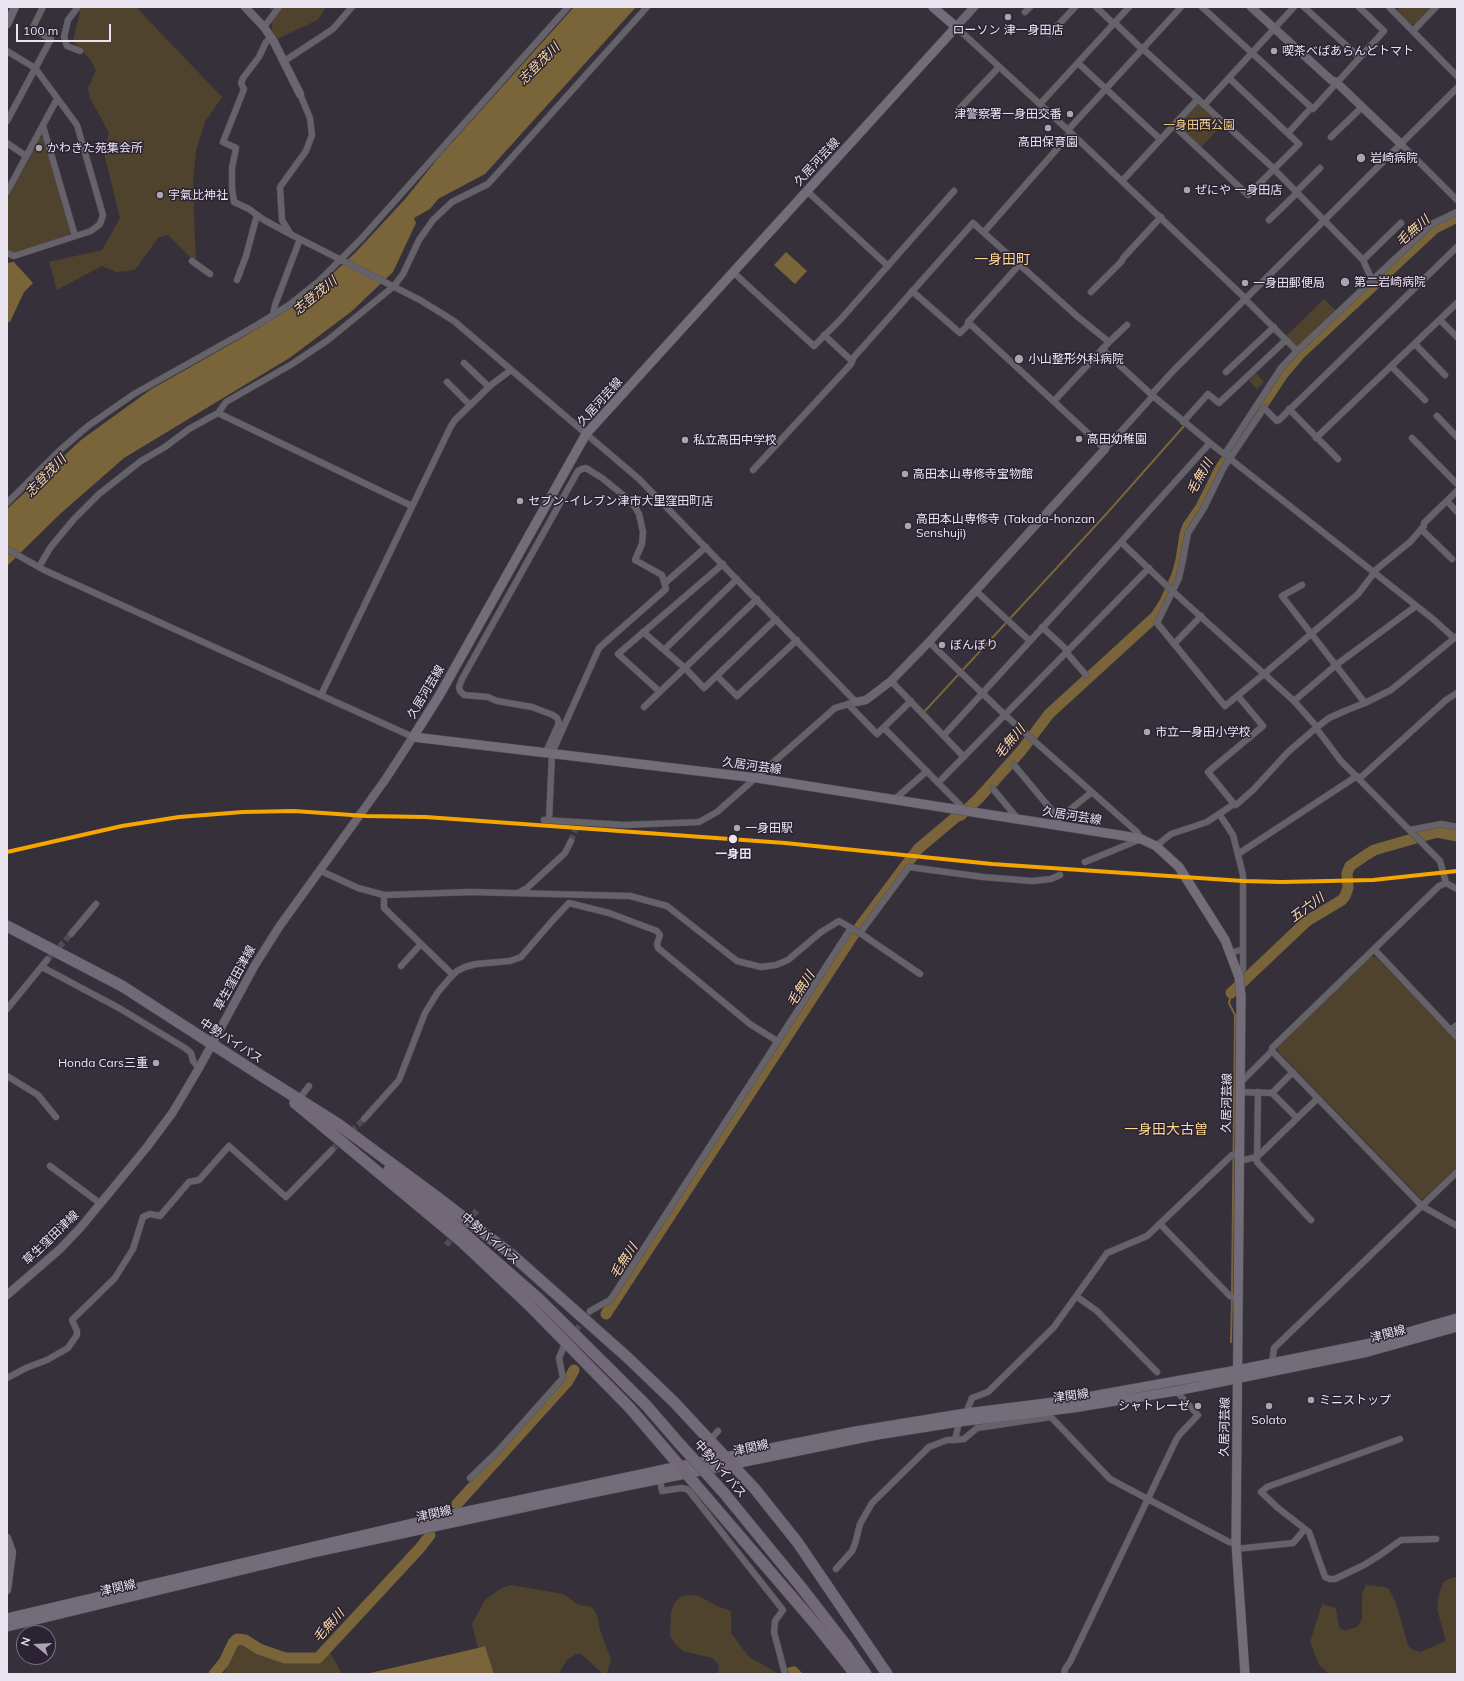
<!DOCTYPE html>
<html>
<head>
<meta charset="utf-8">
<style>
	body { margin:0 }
	#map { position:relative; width:1464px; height:1681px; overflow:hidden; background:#35303a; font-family:Mulish,sans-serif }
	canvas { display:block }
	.frame { position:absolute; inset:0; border:8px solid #eae4f0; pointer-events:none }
	.north { position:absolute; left:16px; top:1625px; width:40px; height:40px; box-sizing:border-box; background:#2b2234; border:1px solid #77707f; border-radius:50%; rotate:288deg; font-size:11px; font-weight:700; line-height:16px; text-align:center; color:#eae4f0 }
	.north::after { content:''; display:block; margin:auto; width:14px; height:18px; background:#aba5b0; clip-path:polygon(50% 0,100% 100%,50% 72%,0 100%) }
	.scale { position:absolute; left:16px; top:24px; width:95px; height:18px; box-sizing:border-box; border:2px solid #eae4f0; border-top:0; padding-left:5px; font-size:12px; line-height:14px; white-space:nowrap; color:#eae4f0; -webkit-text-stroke:3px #2b2234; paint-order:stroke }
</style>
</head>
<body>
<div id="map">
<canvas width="1464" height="1681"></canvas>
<div class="frame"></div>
<div class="north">N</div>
<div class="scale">100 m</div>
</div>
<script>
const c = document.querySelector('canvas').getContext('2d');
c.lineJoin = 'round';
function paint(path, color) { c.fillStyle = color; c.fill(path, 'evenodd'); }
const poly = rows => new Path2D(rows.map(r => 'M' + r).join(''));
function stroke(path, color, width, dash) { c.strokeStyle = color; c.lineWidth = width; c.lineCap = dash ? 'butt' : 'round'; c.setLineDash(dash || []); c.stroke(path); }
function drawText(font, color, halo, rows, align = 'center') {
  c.font = font + ' Mulish,"Noto Sans JP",sans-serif'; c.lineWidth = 3; c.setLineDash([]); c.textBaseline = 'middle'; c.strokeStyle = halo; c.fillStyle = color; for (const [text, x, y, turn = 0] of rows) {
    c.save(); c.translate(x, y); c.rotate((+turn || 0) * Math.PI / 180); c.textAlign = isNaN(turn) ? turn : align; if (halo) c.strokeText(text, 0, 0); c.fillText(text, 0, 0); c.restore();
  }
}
const green = poly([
	[81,7,136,7,222,97,205,122,196,151,193,183,196,263,168,235,158,238,135,270,116,272,102,266,57,290,49,262,102,250,120,218,104,153,109,133,90,98,88,88,96,70,91,61,73,41],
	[267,7,326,7,318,20,277,39,274,36,272,31,273,11],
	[1400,7,1430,7,1430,9,1415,25,1410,24,1397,11],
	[1196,104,1199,104,1221,124,1221,126,1201,147,1199,147,1178,127,1177,124],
	[40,138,44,138,71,230,68,235,16,252,11,252,7,250,7,199],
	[1324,299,1336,311,1297,349,1285,337],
	[1256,373,1264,382,1257,389,1249,381],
	[1371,956,1376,957,1457,1041,1457,1167,1422,1200,1278,1051,1277,1047],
	[1457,1576,1457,1674,1329,1674,1319,1665,1310,1642,1322,1604,1336,1608,1339,1627,1343,1630,1347,1630,1357,1627,1362,1619,1362,1594,1366,1585,1385,1587,1389,1589,1396,1603,1408,1645,1411,1649,1420,1652,1446,1641,1437,1609,1439,1594,1444,1581],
	[511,1585,563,1594,579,1605,592,1607,597,1615,600,1630,611,1659,607,1674,603,1674,581,1654,576,1654,568,1659,558,1674,494,1674,485,1646,478,1648,472,1624,485,1600,500,1589],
	[697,1595,717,1606,731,1611,731,1633,749,1657,774,1671,776,1674,718,1674,719,1665,712,1658,683,1651,675,1644,670,1636,671,1612,675,1602,682,1596],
	[239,1636,285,1653,299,1656,331,1654,342,1674,224,1674]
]);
const water = poly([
	[574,7,636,7,485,174,438,199,430,209,414,218,416,223,393,272,352,311,291,357,124,458,60,514,7,566,7,509,81,440,150,390,245,336,313,292,355,253,406,198,438,158],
	[786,252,807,271,795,284,774,265],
	[14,262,33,283,24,292,10,322,7,322,7,263],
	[485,1646,494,1674,366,1674,478,1648],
	[795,1666,803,1674,789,1674,787,1668]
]);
const stream = poly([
	[924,712,1109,511,1184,426],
	[1231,993,1229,1003,1235,1015,1232,1295],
	[1231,1342,1232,1299]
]);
const river = poly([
	[1231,993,1307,921,1342,900,1345,896,1348,888,1347,873,1350,866,1366,855,1374,850,1437,832,1457,836],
	[606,1314,852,937,918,849,956,817,961,815,979,798,1021,751,1049,714,1156,616,1165,602,1177,575,1181,560,1185,534,1188,526,1201,507,1220,469,1283,374,1301,353,1435,228,1457,217],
	[457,1504,568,1381,574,1370],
	[214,1674,224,1662,233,1643,237,1639,245,1640,259,1649,285,1658,318,1658,420,1548,430,1535]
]);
const streetTunnel = poly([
	[571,841,578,822],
	[47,960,71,934],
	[332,1150,364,1119],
	[467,1222,478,1209],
	[446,1245,455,1235],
	[565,1345,590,1311]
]);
const street = poly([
	[78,7,68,20,64,37,67,46,80,51],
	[1096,7,1114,24],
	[1202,7,1313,109,1384,31,1359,7],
	[1304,7,1359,57],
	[1389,7,1457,76],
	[1025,12,1030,7],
	[1115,23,1142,49],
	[264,27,279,7],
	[956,27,1068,130,1246,299],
	[1413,31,1436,7],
	[1050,34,1075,7],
	[271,38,266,42,259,57,243,78,241,83,244,89,223,142,236,148,232,168,232,188,234,202,249,209,264,220,292,235,420,300,454,321,639,479,856,702,835,708,717,812,699,822,624,825,544,820],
	[1142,48,1271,166,1363,260,1372,280],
	[7,51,35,68,77,125,103,215,100,224,91,231,14,256,7,253],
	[283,62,333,29,352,7],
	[1078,63,1160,139],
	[1040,104,1129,7],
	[1204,105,1294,7],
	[960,108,999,67],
	[7,121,51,39,32,29,43,7],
	[1173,125,1248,195,1299,144,1229,78],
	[43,126,75,236],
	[1068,130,1181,7],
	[1288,133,1311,108],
	[1331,137,1362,107],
	[7,143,26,156],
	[1401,144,1457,200],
	[1122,181,1198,99],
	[807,191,888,266],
	[7,192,57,99],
	[1296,192,1320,168],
	[1269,220,1297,193],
	[984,232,1071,133],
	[290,233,282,220,280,187,306,151,312,135,310,118,300,94],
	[1363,260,1401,223],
	[192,261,210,274],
	[1020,264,968,322,1105,449,1153,396,1210,443,1121,542,1168,587,1294,701,1317,727],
	[734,273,814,346,840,320,954,191],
	[237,280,246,256,257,215],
	[912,291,960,333,969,324],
	[1091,292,1121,262,1124,257,1161,217],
	[1245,299,1297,351],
	[273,315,275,305,300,239],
	[1440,320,1457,337],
	[824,335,852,361],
	[1415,344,1445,375],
	[1102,349,1153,396],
	[464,363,489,387],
	[1392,367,1425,400],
	[1226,372,1274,327],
	[447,382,470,405],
	[1151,395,1174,370,1457,88],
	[1054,401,1109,342,1127,325],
	[1289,409,1338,459],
	[218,413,226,402,292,364,328,340,394,286,403,274,419,240,433,220,452,202,488,184,647,7],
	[1437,416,1457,437],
	[1183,422,1208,394,1219,403,1286,340],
	[1316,438,1457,303],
	[1412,438,1457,484],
	[1210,443,1433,619,1454,638],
	[1225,454,1281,368,1297,351,1432,224,1457,212],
	[753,470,851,364,854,357,973,223,1078,317,1109,342],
	[1447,501,1457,512],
	[7,503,59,451,88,426,134,394,257,325,289,305,319,281,361,239,568,7],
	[1421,529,1452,559],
	[7,549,44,570,413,737],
	[39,567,50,548,74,519,99,494,141,461,165,447,189,429,218,413,412,506],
	[1373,572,1410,542,1424,526,1424,523,1457,491],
	[665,583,706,547],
	[1302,585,1282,596,1365,703],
	[976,591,1030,641],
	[1042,627,1068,651],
	[643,632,685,668,704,688,776,619],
	[929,642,1005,715,1137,832,1141,839,1085,862],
	[1174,644,1201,616],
	[664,650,737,579],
	[1066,652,1086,675],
	[1264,674,1225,706,1157,623,1179,578,1188,533,1204,508,1224,467,1264,408,1277,421,1279,420,1457,247],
	[1264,674,1358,594,1374,573],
	[717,676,737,696,797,640],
	[891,681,964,757],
	[660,692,618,654,723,564],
	[321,695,451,426,455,420,491,385,511,370],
	[1294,701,1336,665,1416,606],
	[848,704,877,734,911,701],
	[644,707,757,599],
	[884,728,963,808,960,810],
	[1316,728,1341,761,1440,861,1446,883,1457,889],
	[944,735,1121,542],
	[546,752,559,723,557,718,553,715,532,707,497,701,488,697,464,695,460,691,459,687,462,679,578,471,582,469,586,468,602,478,628,499,635,507,639,514,643,532,642,544,635,560,662,575,666,589,599,648,552,753,549,820],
	[1014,765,1059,819],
	[1359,779,1446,700,1457,693],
	[938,783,1149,568],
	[993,789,1018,819],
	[895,799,927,771],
	[1234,804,1208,772,1263,726,1238,696],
	[1220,815,1233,835,1243,875,1243,969,1238,975],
	[1057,820,1092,792],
	[1410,830,1441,824,1457,827],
	[1156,846,1171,834,1207,822,1234,804,1236,805,1253,790,1288,752,1316,728,1329,718,1347,710,1365,703,1391,690,1457,636],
	[1238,854,1357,776],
	[321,871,358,888,384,895,471,892,630,896,667,906,737,961,761,967,776,965,788,960,821,932,839,921,860,933,909,867,983,877,1032,881,1051,879,1060,875],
	[518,893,527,888,565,853,571,841],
	[384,895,384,908,453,975],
	[860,933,920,974],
	[71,934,96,904],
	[1374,949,1457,1037],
	[1231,953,1243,949],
	[401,966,421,944],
	[42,967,119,1008,185,1048,191,1053,193,1061,199,1068],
	[7,1009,47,960],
	[1450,1030,1457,1025],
	[1272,1051,1422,1206,1457,1226],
	[7,1076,38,1095,56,1117],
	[1240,1083,1272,1051,1272,1048,1439,886,1446,883],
	[1239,1092,1272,1093,1293,1072],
	[1258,1092,1257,1162,1311,1220],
	[1272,1093,1297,1118],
	[299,1099,309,1086],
	[364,1119,399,1080,425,1013,438,992,449,979,457,971,465,967,476,964,510,961,521,957,553,920,569,903,609,913,657,931,660,935,657,944,658,948,750,1024,777,1041],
	[1239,1161,1257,1157,1318,1098],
	[50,1166,101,1204],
	[1160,1224,1230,1296,1238,1300],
	[1076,1296,1097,1311,1157,1372],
	[590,1311,610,1300,615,1293,851,928],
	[1272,1363,1274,1348,1457,1172],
	[7,1378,26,1368,47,1360,68,1348,77,1335,77,1331,72,1320,115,1278,133,1249,143,1217,150,1214,160,1216,189,1182,199,1180,229,1146,286,1197,332,1150],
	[1400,1439,1267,1487,1261,1492,1278,1508,1309,1532,1325,1577,1330,1579,1335,1579,1364,1565,1380,1555,1401,1540,1436,1539],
	[710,1440,718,1431],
	[470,1478,496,1453,563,1378,559,1358,564,1346],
	[660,1480,662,1491,681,1488,687,1489,690,1492,783,1610,775,1621,774,1632,785,1674],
	[1236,1543,1229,1542,1110,1479,1051,1417,977,1428,964,1439,955,1440,959,1422,966,1413,972,1398,988,1392,1054,1327,1107,1253,1147,1236,1232,1155,1239,1153],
	[1236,1549,1293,1543,1305,1529],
	[836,1569,852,1551,855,1544,860,1524,872,1503,929,1447,947,1440,955,1440],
	[1064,1674,1065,1669,1070,1662,1176,1440,1180,1434,1198,1415,1176,1391]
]);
const secondary = poly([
	[245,7,264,27,274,42,300,94],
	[1251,7,1331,80,1336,82,1401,144],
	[7,24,15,7],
	[956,27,974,7],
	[856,702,866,700,891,681,929,642,1105,449],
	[7,1295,60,1249,81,1227,147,1147,173,1112,199,1068,255,965,279,927,385,780,413,737],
	[7,1538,12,1552,7,1590]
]);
const primary = poly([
	[933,7,956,27,586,434,439,696,413,737,757,778,1125,836,1141,839,1156,846,1179,867,1225,940,1239,977,1241,996,1236,1543,1245,1674],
	[7,1618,439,1517,665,1469,856,1431,966,1413,1070,1400,1237,1370,1366,1344,1457,1318],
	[7,1627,317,1552,582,1495,877,1435,959,1422,1073,1408,1176,1391,1368,1352,1457,1327]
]);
const highway = poly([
	[7,926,122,986,271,1082],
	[265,1078,338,1124,437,1197,511,1254,627,1357,674,1402,755,1489,798,1543,887,1674],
	[295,1103,461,1241,531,1307,630,1408,817,1626,855,1674],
	[389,1170,427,1201,539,1299,645,1404,678,1442],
	[724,1493,801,1587,846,1645,866,1674]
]);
const highwayBridge = poly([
	[678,1442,724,1493]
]);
const rail1 = poly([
	[7,852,122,826,179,817,243,812,294,811,366,816,426,817,785,843,992,864,1243,881,1282,882,1373,880,1457,871]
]);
const markers = [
	[1008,17,4,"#aba5b0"],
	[1274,51,4,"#aba5b0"],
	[1070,114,4,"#aba5b0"],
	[1048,128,4,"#aba5b0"],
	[39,148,4,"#aba5b0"],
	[1361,158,5,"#aba5b0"],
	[1187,190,4,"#aba5b0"],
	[160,195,4,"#aba5b0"],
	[1345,282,5,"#aba5b0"],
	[1245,283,4,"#aba5b0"],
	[1019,359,5,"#aba5b0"],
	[1079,439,4,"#aba5b0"],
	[685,440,4,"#aba5b0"],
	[905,474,4,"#aba5b0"],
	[520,501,4,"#aba5b0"],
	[908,526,4,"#aba5b0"],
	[942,645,4,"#aba5b0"],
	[1147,732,4,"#aba5b0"],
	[737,828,4,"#aba5b0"],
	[733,839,5,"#eae4f0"],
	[156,1063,4,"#aba5b0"],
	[1311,1400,4,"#aba5b0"],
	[1198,1406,4,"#aba5b0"],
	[1269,1406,4,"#aba5b0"]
];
const poiNames = [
	["ローソン 津一身田店",1008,30,"center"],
	["喫茶べぱあらんどトマト",1282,51],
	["津警察署一身田交番",1062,114,"right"],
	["高田保育園",1048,142,"center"],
	["かわきた苑集会所",47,148],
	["岩崎病院",1370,158],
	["ぜにや 一身田店",1195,190],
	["宇氣比神社",168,195],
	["第二岩崎病院",1354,282],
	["一身田郵便局",1253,283],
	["小山整形外科病院",1028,359],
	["高田幼稚園",1087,439],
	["私立高田中学校",693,440],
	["高田本山専修寺宝物館",913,474],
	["セブン-イレブン津市大里窪田町店",528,501],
	["高田本山専修寺 (Takada-honzan",916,519],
	["Senshuji)",916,533],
	["ぼんぼり",950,645],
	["市立一身田小学校",1155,732],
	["一身田駅",745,828],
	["Honda Cars三重",148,1063,"right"],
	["ミニストップ",1319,1400],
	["シャトレーゼ",1190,1406,"right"],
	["Solato",1269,1420,"center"]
];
const parkNames = [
	["一身田西公園",1199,125]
];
const streetNames = [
	["久居河芸線",817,162,-47],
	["久居河芸線",600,402,-48],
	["久居河芸線",426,692,-59],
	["久居河芸線",752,766,8],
	["久居河芸線",1072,816,9],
	["草生窪田津線",235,978,-61],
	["中勢バイパス",231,1041,33],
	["久居河芸線",1227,1103,-89],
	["草生窪田津線",51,1238,-44],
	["中勢バイパス",490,1239,41],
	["津関線",1388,1334,-15],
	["津関線",1071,1396,-8],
	["久居河芸線",1225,1427,-89],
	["津関線",751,1448,-12],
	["中勢バイパス",720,1469,49],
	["津関線",434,1514,-12],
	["津関線",118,1588,-13]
];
const stopNames = [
	["一身田",733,854]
];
const waterNames = [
	["志登茂川",539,64,-45],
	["毛無川",1413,231,-41],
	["志登茂川",315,296,-39],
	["志登茂川",46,476,-46],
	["毛無川",1200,477,-60],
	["毛無川",1010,742,-50],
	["五六川",1307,908,-36],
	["毛無川",801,989,-57],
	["毛無川",624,1261,-57],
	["毛無川",329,1626,-48]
];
const quarterNames = [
	["一身田町",1002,260],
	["一身田大古曽",1166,1130]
];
paint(green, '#4f432e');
paint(water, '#7a653a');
stroke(stream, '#7a653a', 2);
stroke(river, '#7a653a', 11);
stroke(streetTunnel, '#504b55', 6, [6, 3]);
stroke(street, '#534e56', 7);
stroke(secondary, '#534e56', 9);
stroke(primary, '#534e56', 10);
stroke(highway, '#534e56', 12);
stroke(street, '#66626a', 6);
stroke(secondary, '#6c6671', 8);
stroke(primary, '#736c79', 9);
stroke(highway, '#716878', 11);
stroke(highwayBridge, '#534e56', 12, []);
stroke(highwayBridge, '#716878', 11);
stroke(rail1, '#f7a600', 4);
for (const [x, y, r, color] of markers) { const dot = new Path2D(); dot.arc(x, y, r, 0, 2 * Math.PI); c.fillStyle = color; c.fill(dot); stroke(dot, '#2b2234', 1.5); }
drawText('12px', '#eae4f0', '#2b2234', poiNames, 'left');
drawText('12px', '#f2cd83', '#2b2234', parkNames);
drawText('12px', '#eae4f0', '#2b2234', streetNames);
drawText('bold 12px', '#eae4f0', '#2b2234', stopNames);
drawText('italic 13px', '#f9dca2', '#2b2234', waterNames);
drawText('14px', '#fdd88f', '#2b2234', quarterNames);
</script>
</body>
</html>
